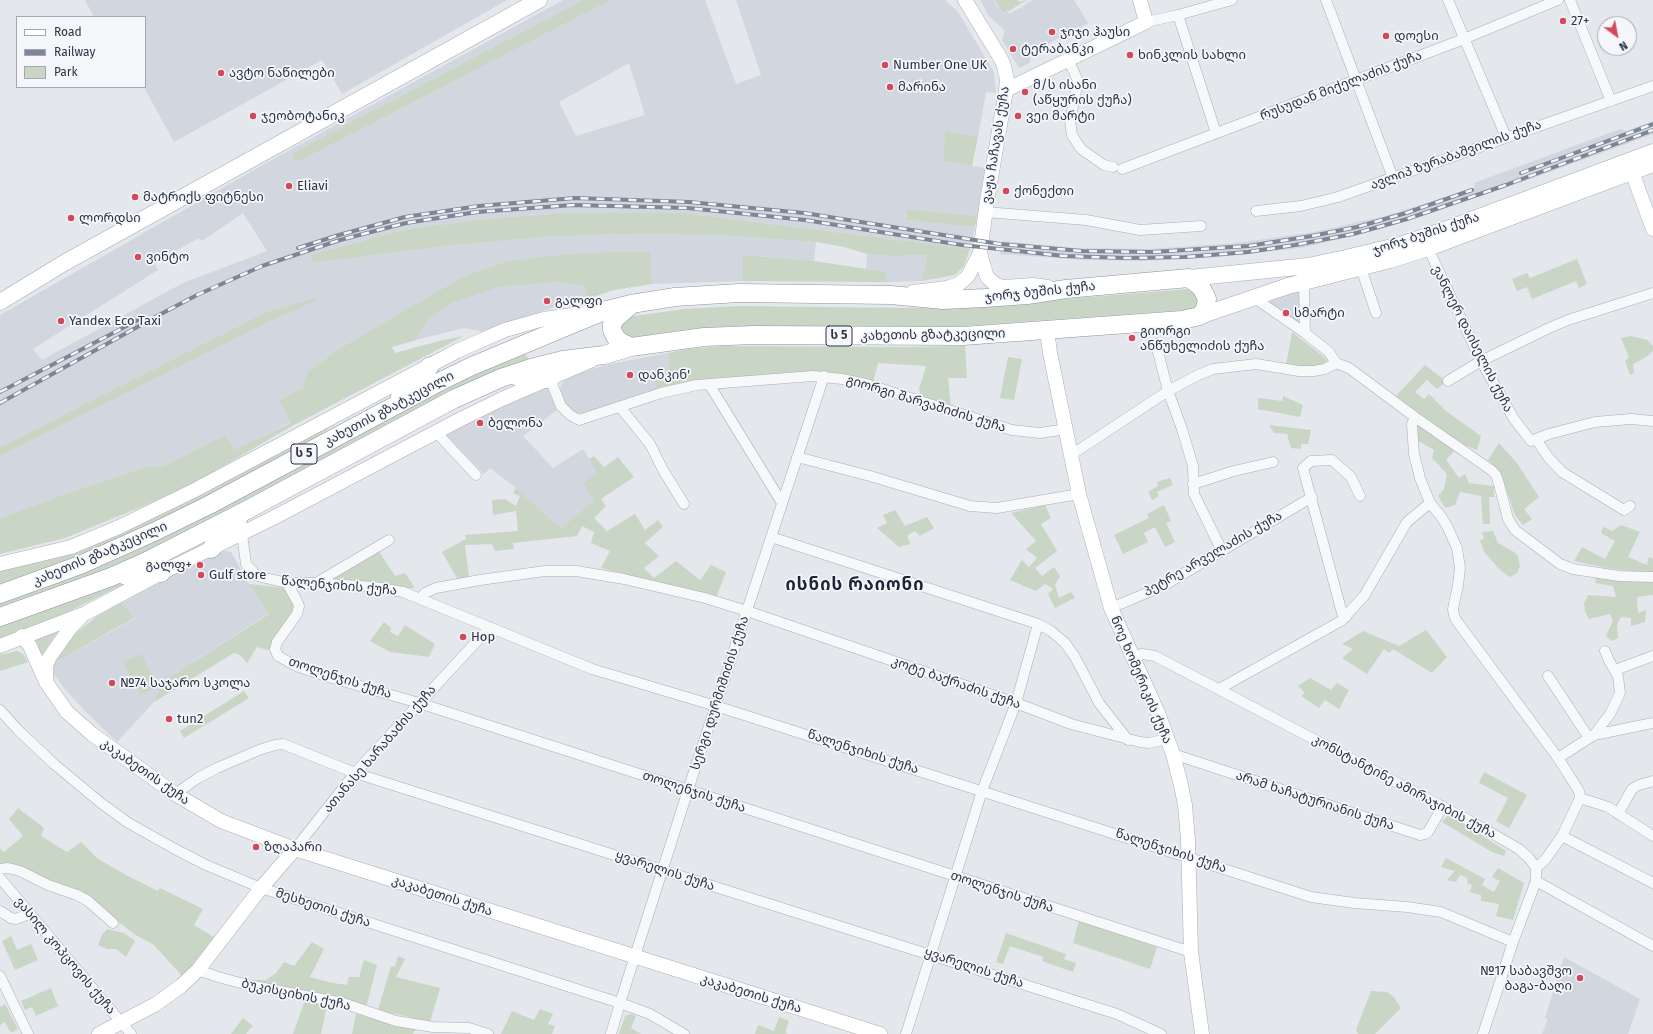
<!DOCTYPE html>
<html>
<head>
<meta charset="utf-8">
<style>
	body { margin:0 }
	#map { position:relative; width:1653px; height:1034px; overflow:hidden; background:#e4e7ec; font-family:"Fira Sans",sans-serif }
	canvas { display:block }
	.legend { position:absolute; left:16px; top:16px; width:130px; height:72px; box-sizing:border-box; background:#f4f6f9; border:1px solid #a4a8b1; margin:0; padding:5px 7px; list-style:none; font-size:12px; color:#2b3445 }
	.legend li { display:flex; align-items:center; gap:8px; height:20px }
	.legend b { width:20px; border:1px solid #a4a8b1 }
	.north { position:absolute; left:1597px; top:16px; width:40px; height:40px; box-sizing:border-box; background:#f4f6f9; border:1px solid #a4a8b1; border-radius:50%; rotate:148deg; font-size:11px; font-weight:700; line-height:16px; text-align:center; color:#2b3445 }
	.north::after { content:''; display:block; margin:auto; width:14px; height:18px; background:#d1495b; clip-path:polygon(50% 0,100% 100%,50% 72%,0 100%) }
</style>
</head>
<body>
<div id="map">
<canvas width="1653" height="1034"></canvas>
<ul class="legend">
<li><b style="height:5px;background:#fff"></b>Road</li>
<li><b style="height:5px;background:#7d8696"></b>Railway</li>
<li><b style="height:11px;background:#c9d6c5"></b>Park</li>
</ul>
<div class="north">N</div>
</div>
<script>
const c = document.querySelector('canvas').getContext('2d');
c.lineJoin = 'round';
function paint(path, color) { c.fillStyle = color; c.fill(path, 'evenodd'); }
const poly = rows => new Path2D(rows.map(r => 'M' + r).join(''));
function stroke(path, color, width, dash) { c.strokeStyle = color; c.lineWidth = width; c.lineCap = dash ? 'butt' : 'round'; c.setLineDash(dash || []); c.stroke(path); }
function drawText(font, color, halo, rows, align = 'center') {
  c.font = font + ' "Fira Sans","Noto Sans Georgian",sans-serif'; c.lineWidth = 3.5; c.setLineDash([]); c.textBaseline = 'middle'; c.strokeStyle = halo; c.fillStyle = color; for (const [text, x, y, turn = 0] of rows) {
    c.save(); c.translate(x, y); c.rotate((+turn || 0) * Math.PI / 180); c.textAlign = isNaN(turn) ? turn : align; if (halo) c.strokeText(text, 0, 0); c.fillText(text, 0, 0); c.restore();
  }
}
const built = poly([
	[85,0,507,0,342,94,322,60,174,142,144,87,145,17,94,17],
	[563,0,583,0,294,152,292,156,294,161,298,162,611,0,705,0,736,84,761,75,736,0,945,0,958,12,994,72,996,93,986,92,978,137,945,132,945,161,985,168,977,216,907,209,906,220,975,227,970,249,683,213,567,213,484,219,407,229,310,255,313,263,446,246,543,237,619,234,720,235,816,242,814,261,744,255,743,281,652,284,650,252,543,256,504,262,462,277,342,347,308,371,304,388,279,400,291,422,234,451,225,435,162,467,149,466,68,493,0,518,0,456,269,322,316,301,315,298,266,312,0,447,0,315,268,162],
	[629,63,645,115,576,136,559,102],
	[243,213,267,251,183,283,42,360,33,349,158,270,154,263,199,238,202,241],
	[980,0,994,0,1002,14,1007,10,1010,14,1033,0,1074,0,1088,23,1071,33,1069,31,1030,56,1030,63,1019,68,1002,40,1005,31,989,16],
	[1653,121,1653,134,1525,181,1382,229,1301,248,1220,257,1142,261,1086,260,1000,254,1002,241,1076,248,1148,249,1236,243,1314,232,1385,216,1475,188,1474,183,1620,129,1626,131],
	[867,254,898,257,911,254,927,256,922,281,887,282,886,272,866,269],
	[560,282,585,286,586,299,548,309,484,332,464,328,416,340,429,319,449,304,500,287],
	[1297,290,1300,292,1302,328,1271,304,1271,300],
	[668,353,670,372,654,375,657,390,583,413,573,414,566,408,559,390,563,382,571,375,610,364],
	[548,388,557,410,523,436,553,468,583,449,598,472,594,500,561,528,516,488,490,468,484,474,447,436,446,432,493,408],
	[225,551,231,552,249,584,269,613,167,679,160,688,154,702,117,742,84,710,64,688,54,674,54,663,134,619,121,602,145,586],
	[1564,957,1640,999,1628,1034,1542,1034,1548,1019,1545,1018]
]);
const green = poly([
	[583,0,611,0,298,162,294,161,292,156,294,152],
	[995,0,1018,0,1019,2,1027,0,1009,11,1007,10,1002,13],
	[945,131,978,137,972,166,944,161],
	[907,209,977,216,975,227,906,220],
	[567,213,683,213,970,249,964,266,955,275,922,281,927,256,911,254,898,257,867,254,844,247,816,242,720,235,619,234,543,237,446,246,313,263,310,255,407,229,484,219],
	[615,252,650,252,652,284,614,290,586,299,585,286,560,282,500,287,449,304,429,319,416,340,392,347,395,353,443,340,464,336,290,427,196,482,141,507,65,538,0,554,0,518,68,493,149,466,162,467,225,435,234,450,291,423,279,400,303,388,308,371,342,347,462,277,504,262,543,256],
	[743,255,814,261,886,272,887,282,743,281],
	[1577,259,1587,284,1579,288,1576,281,1532,299,1527,287,1517,291,1512,279,1527,273,1530,278],
	[1189,289,1194,290,1200,299,1196,308,1186,310,966,326,899,327,738,326,691,329,629,338,620,333,621,320,628,317,684,309,739,306,906,308,977,306],
	[315,298,316,301,269,322,0,456,0,447,266,312],
	[1292,332,1323,356,1328,361,1326,365,1303,369,1286,365],
	[1631,336,1647,340,1653,346,1653,351,1646,357,1633,364,1634,373,1630,375,1625,361,1629,357,1621,338],
	[721,346,904,347,965,346,967,378,948,378,951,407,921,396,919,389,926,366,878,363,873,382,824,373,657,390,654,375,670,372,668,353,689,349],
	[525,354,528,358,526,360,489,374,148,551,70,584,0,608,0,601,452,384],
	[1008,357,1022,359,1014,400,1000,398],
	[1425,365,1442,378,1445,383,1437,389,1427,380,1415,392,1424,399,1429,394,1446,411,1481,436,1477,450,1462,444,1448,435,1396,396],
	[408,382,338,422,305,445,193,504,67,563,0,586,0,569,65,554],
	[1283,396,1303,405,1300,417,1258,409,1258,398,1283,401],
	[1416,423,1456,449,1446,460,1459,478,1465,474,1469,483,1494,486,1494,497,1489,497,1490,524,1483,524,1481,496,1460,492,1455,505,1445,508,1438,496,1444,489,1447,474,1432,458,1434,450,1415,439],
	[1269,425,1311,430,1308,444,1301,444,1301,449,1291,448,1287,434,1274,433],
	[1499,443,1517,463,1539,497,1524,509,1532,519,1523,525,1515,515,1499,470,1488,460],
	[594,456,604,467,618,457,634,477,601,499,606,506,594,518,607,531,635,514,645,530,658,520,663,527,645,543,659,556,644,568,654,578,676,561,700,580,711,565,726,572,716,598,601,568,610,551,591,543,594,532,582,526,577,536,513,543,514,549,495,551,492,544,465,545,469,577,458,580,442,552,466,539,465,535,518,531,516,511,493,515,492,500,505,499,516,506,520,496,513,493,516,488,561,528,594,500,583,484,597,472,589,459],
	[1170,478,1173,485,1157,492,1159,496,1152,500,1148,492,1158,486,1157,482],
	[1045,505,1051,518,1041,524,1057,551,1035,568,1042,576,1054,567,1060,576,1055,585,1059,598,1071,592,1075,598,1055,608,1048,594,1053,589,1045,584,1036,591,1010,580,1022,560,1029,567,1037,558,1026,549,1036,541,1011,513],
	[1164,505,1171,521,1166,523,1175,542,1165,547,1155,527,1144,533,1148,542,1123,554,1114,535,1149,518,1147,514],
	[895,510,905,526,927,517,934,528,920,536,915,531,907,536,910,544,899,547,877,528,887,523,883,515],
	[1621,525,1640,532,1628,557,1647,565,1649,557,1653,559,1653,574,1606,568,1574,561,1582,547,1605,559,1615,541,1601,533,1602,529,1604,527,1612,531],
	[1493,531,1498,543,1514,552,1518,556,1520,566,1517,573,1510,577,1501,571,1485,553,1480,541,1484,538,1482,532],
	[378,550,395,576,405,573,415,588,401,589,331,579],
	[1596,577,1620,581,1653,582,1653,595,1637,597,1638,613,1646,610,1645,622,1631,626,1631,618,1621,617,1617,625,1618,638,1612,641,1606,636,1613,621,1610,614,1589,619,1585,612,1584,603,1588,595,1616,597,1613,586,1595,583],
	[122,582,127,583,49,621,0,642,0,626],
	[249,584,286,588,295,608,292,614,268,650,257,647,247,663,240,655,234,653,154,702,160,688,167,679,269,614],
	[121,602,134,618,54,663,60,651,76,633,96,617],
	[384,622,391,628,390,632,398,636,405,625,435,644,429,657,390,652,370,641],
	[59,630,47,647,41,661,36,639],
	[1426,630,1447,657,1432,673,1393,649,1389,653,1384,649,1367,674,1342,658,1353,649,1342,644,1363,631,1399,646],
	[17,651,23,654,28,662,0,671,0,655],
	[141,654,158,685,141,695,123,663],
	[1310,678,1331,690,1337,683,1349,690,1339,709,1325,700,1319,708,1301,696,1305,693,1298,686],
	[244,691,249,698,184,738,180,731],
	[1484,772,1527,795,1509,828,1496,821,1508,798,1479,783],
	[18,808,44,828,41,836,67,852,81,842,98,859,128,876,158,891,160,888,203,909,194,925,214,937,188,971,182,976,154,945,134,934,84,894,0,865,0,848,4,852,23,836,9,819],
	[1449,814,1506,851,1504,856,1492,852,1442,822],
	[1446,858,1485,879,1482,885,1494,892,1500,881,1492,877,1498,868,1524,883,1513,920,1496,916,1499,904,1481,901,1481,895,1470,892,1472,885,1467,883,1468,878,1460,875,1456,882,1447,880,1455,871,1441,867],
	[1079,920,1157,947,1150,969,1073,943],
	[107,929,124,933,135,941,126,957,116,949,107,949,98,945,102,935],
	[1006,933,1066,954,1064,959,1076,963,1073,972,1042,961,1043,957,1010,946,1003,964,996,962],
	[11,936,17,950,31,944,38,960,15,970,2,941],
	[312,942,324,949,310,977,333,983,347,985,349,977,359,977,364,960,377,965,366,1008,349,1000,320,993,244,980,266,980,276,973,284,962,294,966],
	[398,956,405,959,396,977,440,988,430,1022,378,1010,391,966,395,967],
	[51,988,58,1006,36,1016,32,1007,25,1010,21,1001],
	[1371,991,1387,992,1393,996,1401,1008,1375,1034,1358,1034,1356,1030],
	[305,1000,327,1005,321,1034,293,1034],
	[5,1004,18,1029,11,1033,5,1022,0,1025,0,1007],
	[540,1009,553,1014,548,1024,555,1026,552,1034,501,1034,512,1011,534,1020],
	[356,1014,372,1017,417,1028,413,1034,352,1034],
	[631,1014,636,1016,631,1028,641,1034,619,1034,625,1016],
	[779,1017,789,1021,785,1033,788,1034,755,1034,758,1025,774,1031],
	[243,1018,253,1026,246,1033,247,1034,231,1034]
]);
const street = poly([
	[1326,0,1393,178],
	[1448,0,1506,137],
	[1570,0,1611,101],
	[1178,15,1216,133],
	[1146,22,1178,15,1232,0],
	[1068,59,1078,81,1070,121,1072,135,1081,149,1104,165,1113,167],
	[1122,169,1464,39,1558,0],
	[1256,211,1301,206,1338,197,1653,86],
	[985,212,1086,220,1140,230,1201,226],
	[1428,248,1481,361,1514,419,1531,441,1549,434,1595,422,1631,419,1653,421],
	[1361,268,1376,313],
	[1304,282,1305,333],
	[1253,297,1305,333,1329,352,1336,363,1349,368,1415,417,1491,470,1496,475,1499,484,1508,519,1515,530,1560,564,1573,569,1619,576,1653,577],
	[1156,344,1168,391,1182,429,1193,466,1194,494,1222,551],
	[550,379,561,406,570,415,579,420,661,393,697,385,813,376,842,379,866,384,1012,430,1040,433,1066,429],
	[1448,381,1481,361,1549,328,1568,320,1653,293],
	[709,384,782,503],
	[620,407,650,444,663,470,684,504],
	[1415,417,1412,424,1414,454,1420,478,1430,503,1440,515,1447,526,1457,548,1460,568,1458,585,1453,609,1454,615,1456,620,1558,758,1579,791,1580,798],
	[436,432,476,475],
	[1536,439,1548,457,1562,472,1624,510,1630,506],
	[1071,455,1168,391,1198,375,1213,369,1256,364,1299,371,1314,371,1325,369,1336,363],
	[797,457,870,476,970,506,997,508,1079,494],
	[1193,484,1234,471,1273,462],
	[242,534,246,564,257,576,287,583,316,583,374,587,403,592,592,669,716,706,1311,897,1354,903,1407,907,1441,912,1513,942],
	[771,537,1038,624,1051,631,1065,643,1075,657,1099,703,1128,740],
	[287,583,297,601,299,606,297,614,277,642,275,649,278,656,296,666,329,677,419,703,1191,952],
	[316,583,389,540],
	[420,599,425,593,436,588,480,580,545,571,576,571,624,579,705,598,747,611,1016,703,1071,724,1140,742,1149,743,1167,739],
	[1111,608,1163,586,1312,497],
	[1346,617,1342,613,1303,468,1311,461,1332,460,1351,477,1360,496],
	[1133,657,1142,654,1155,656,1474,823,1519,849,1529,858,1536,868,1536,881,1653,946],
	[1615,670,1653,656],
	[1548,676,1589,738],
	[1219,689,1341,621,1364,596,1407,522,1430,503],
	[0,710,18,730,54,764,101,803,127,822,173,848,206,865,261,888,620,1003,650,1014,684,1034],
	[1594,735,1610,714,1620,693,1618,676,1609,661,1605,651],
	[1173,754,1420,835,1425,834,1428,832,1443,806],
	[1558,758,1594,735,1653,723],
	[175,794,198,778,217,768,259,750,275,745,283,744,355,773,1117,1014,1161,1034],
	[1580,798,1608,807,1653,836],
	[1618,814,1632,789,1639,785,1653,781],
	[1562,836,1653,883],
	[295,849,355,773,490,627],
	[1536,868,1545,860,1562,836,1580,798],
	[0,869,8,868,20,871,48,885,77,895,88,901,113,923],
	[0,878,131,1034],
	[0,911,11,918,16,919,29,914],
	[198,970,218,977,248,985,343,1003,396,1021,433,1027,469,1028,488,1034],
	[0,976,28,1034],
	[611,1034,620,1003,688,790,824,376],
	[906,1034,982,791,1016,703,1038,624],
	[1483,1034,1513,942,1536,881]
]);
const secondary = poly([
	[1006,90,1146,22,1140,0],
	[1632,172,1653,229],
	[980,253,986,274,988,278,996,285,1004,287,1033,285,1048,287],
	[913,292,947,288,959,284,968,276,980,253,987,201,1006,90,1007,80,1004,66,1001,59,965,0],
	[1047,330,1050,353,1079,494,1111,608,1158,713,1173,754,1181,785,1185,805,1188,840,1191,952,1202,1034],
	[0,564,71,547,119,527,193,491,457,351,482,340,505,330,544,319,593,312],
	[22,636,30,646,46,682,67,712,92,734,175,794,221,821,295,849,880,1034],
	[0,646,86,613,161,573,273,518,461,419,502,399,592,360],
	[46,680,46,666,49,658,71,627,81,617],
	[99,1034,156,1004,181,986,198,970,261,888,295,849]
]);
const primary = poly([
	[1189,278,1308,266,1346,258,1400,245,1447,229,1653,152],
	[0,302,64,263,539,0],
	[1200,316,1288,286,1390,260,1428,248,1653,164]
]);
const highway = poly([
	[631,305,615,319,612,324,612,330,616,338,621,342,631,347],
	[518,377,550,379],
	[400,397,430,366],
	[211,549,238,520],
	[126,576,161,573],
	[0,594,80,565,156,531,209,505,441,381,472,366,580,321,607,310,631,304,675,297,739,293,891,295,943,300,985,298,1027,295,1066,289,1189,278,1201,287,1207,299,1205,309,1200,316,1182,320,963,336,753,335,704,337,631,347,604,355,563,360,531,368,501,378,454,399,247,510,145,562,111,577,0,617]
]);
const rail = poly([
	[1521,173,1653,124],
	[298,248,339,235,405,217,479,206,575,198,689,202,804,213,1000,244,1082,251,1153,252,1248,246,1312,236,1357,227,1406,213,1472,190],
	[0,392,140,319],
	[0,403,159,315,197,295,262,266,340,240,406,223,477,212,573,205,688,208,805,220,962,245,1064,256,1126,258,1185,257,1248,252,1295,245,1353,234,1407,219,1506,185,1653,130]
]);
const markers = [
	[1563,21,4,"#d1495b"],
	[1052,32,4,"#d1495b"],
	[1386,36,4,"#d1495b"],
	[1013,49,4,"#d1495b"],
	[1130,55,4,"#d1495b"],
	[885,65,4,"#d1495b"],
	[221,73,4,"#d1495b"],
	[890,87,4,"#d1495b"],
	[1025,92,4,"#d1495b"],
	[253,116,4,"#d1495b"],
	[1018,116,4,"#d1495b"],
	[289,186,4,"#d1495b"],
	[1006,191,4,"#d1495b"],
	[135,197,4,"#d1495b"],
	[71,218,4,"#d1495b"],
	[138,257,4,"#d1495b"],
	[547,301,4,"#d1495b"],
	[1286,313,4,"#d1495b"],
	[61,321,4,"#d1495b"],
	[1132,338,4,"#d1495b"],
	[630,375,4,"#d1495b"],
	[480,423,4,"#d1495b"],
	[200,565,4,"#d1495b"],
	[201,575,4,"#d1495b"],
	[463,637,4,"#d1495b"],
	[112,683,4,"#d1495b"],
	[169,719,4,"#d1495b"],
	[256,847,4,"#d1495b"],
	[1580,978,4,"#d1495b"]
];
const shields = [
	[839,336,26],
	[304,454,26]
];
const shieldNames = [
	["ს 5",839,336],
	["ს 5",304,454]
];
const poiNames = [
	["27+",1571,21],
	["ჯიჯი ჰაუსი",1060,32],
	["დოესი",1394,36],
	["ტერაბანკი",1021,49],
	["ხინკლის სახლი",1138,55],
	["Number One UK",893,65],
	["ავტო ნაწილები",229,73],
	["მ/ს ისანი",1033,85],
	["(აწყურის ქუჩა)",1033,100],
	["მარინა",898,87],
	["ჯეობოტანიკ",261,116],
	["ვეი მარტი",1026,116],
	["Eliavi",297,186],
	["ქონექთი",1014,191],
	["მატრიქს ფიტნესი",143,197],
	["ლორდსი",79,218],
	["ვინტო",146,257],
	["გალფი",555,301],
	["სმარტი",1294,313],
	["Yandex Eco Taxi",69,321],
	["გიორგი",1140,331],
	["ანწუხელიძის ქუჩა",1140,346],
	["დანკინ'",638,375],
	["ბელონა",488,423],
	["გალფ+",192,565,"right"],
	["Gulf store",209,575],
	["Нор",471,637],
	["№74 საჯარო სკოლა",120,683],
	["tun2",177,719],
	["ზღაპარი",264,847],
	["№17 საბავშვო",1572,971,"right"],
	["ბაგა-ბაღი",1572,986,"right"]
];
const streetNames = [
	["რუსუდან მიქელაძის ქუჩა",1341,86,-21],
	["ვაჟა ჩაჩავას ქუჩა",996,145,-81],
	["ავლიპ ზურაბაშვილის ქუჩა",1456,155,-20],
	["ჯორჯ ბუშის ქუჩა",1426,234,-18],
	["ჯორჯ ბუშის ქუჩა",1040,292,-6],
	["კახეთის გზატკეცილი",933,335,-1],
	["ვანლერ დაისელის ქუჩა",1472,339,63],
	["გიორგი შარვაშიძის ქუჩა",926,404,17],
	["კახეთის გზატკეცილი",389,409,-28],
	["კახეთის გზატკეცილი",100,554,-23],
	["პეტრე არველაძის ქუჩა",1213,554,-30],
	["წალენჯიხის ქუჩა",339,586,5],
	["თოლენჯის ქუჩა",340,678,18],
	["ნოე ხომერიკის ქუჩა",1141,680,67],
	["კოტე ბაქრაძის ქუჩა",956,683,19],
	["სერგი დურმიშიძის ქუჩა",720,693,-72],
	["ათანასე ხარაბაძის ქუჩა",380,749,-49],
	["წალენჯიხის ქუჩა",863,752,18],
	["კაკაბეთის ქუჩა",145,772,35],
	["კონსტანტინე ამირაჯიბის ქუჩა",1404,787,28],
	["თოლენჯის ქუჩა",694,792,18],
	["არამ ხაჩატურიანის ქუჩა",1315,801,18],
	["წალენჯიხის ქუჩა",1171,851,18],
	["ყვარელის ქუჩა",665,871,18],
	["თოლენჯის ქუჩა",1002,892,18],
	["კაკაბეთის ქუჩა",442,896,18],
	["მესხეთის ქუჩა",323,908,18],
	["ვასილ კოპცოვის ქუჩა",65,956,50],
	["ყვარელის ქუჩა",974,968,18],
	["კაკაბეთის ქუჩა",751,994,17],
	["ბუკისციხის ქუჩა",296,995,12]
];
const districtNames = [
	["ისნის რაიონი",855,585]
];
paint(built, '#d2d6de');
paint(green, '#c9d6c5');
stroke(street, '#a9aeb7', 11);
stroke(secondary, '#a9aeb7', 15);
stroke(primary, '#a3abb8', 17);
stroke(highway, '#8b94a3', 19);
stroke(street, '#f7f8fa', 10);
stroke(secondary, '#fff', 14);
stroke(primary, '#fff', 16);
stroke(highway, '#fff', 18);
stroke(rail, '#7d8696', 4);
stroke(rail, '#f4f6f9', 2.5, [8]);
for (const [x, y, r, color] of markers) { const dot = new Path2D(); dot.arc(x, y, r, 0, 2 * Math.PI); c.fillStyle = color; c.fill(dot); stroke(dot, '#f4f6f9', 1.5); }
for (const [x, y, w] of shields) { const box = new Path2D(); box.roundRect(x - w / 2, y - 10, w, 20, 3); c.fillStyle = '#f4f6f9'; c.fill(box); stroke(box, '#2b3445', 1); }
drawText('bold 12px', '#2b3445', null, shieldNames);
drawText('13px', '#2b3445', '#f4f6f9', poiNames, 'left');
drawText('13px', '#2b3445', '#f4f6f9', streetNames);
c.letterSpacing = '1px';
drawText('bold 17px', '#1d2536', '#f4f6f9', districtNames);
c.letterSpacing = '0px';
</script>
</body>
</html>
